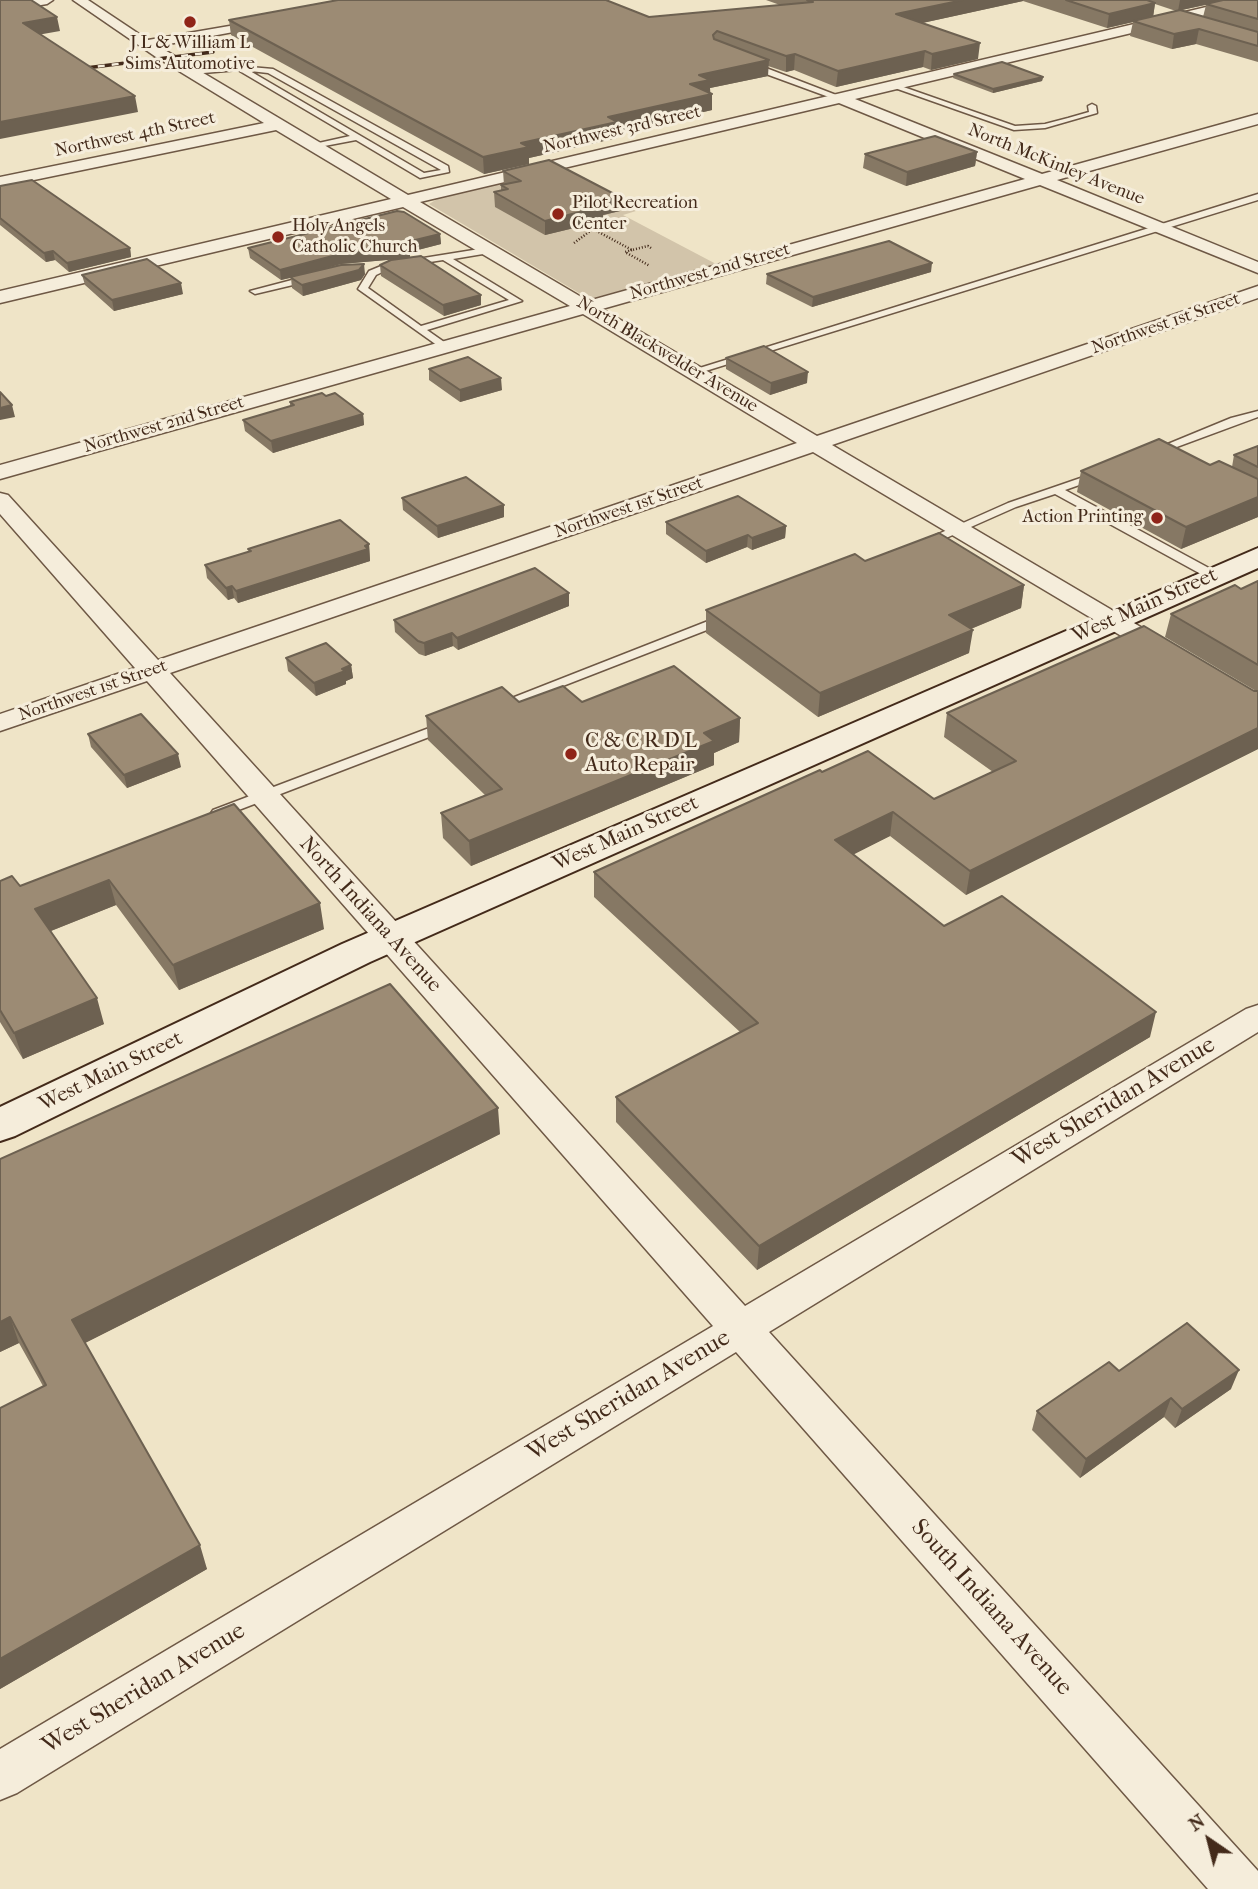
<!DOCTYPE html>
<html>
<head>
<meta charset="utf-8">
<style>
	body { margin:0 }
	#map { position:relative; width:1258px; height:1889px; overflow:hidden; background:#efe4c7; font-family:"IM FELL French Canon",serif }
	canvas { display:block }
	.north { position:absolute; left:1174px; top:1805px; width:70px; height:70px; -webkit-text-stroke:5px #f5eddb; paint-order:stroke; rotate:325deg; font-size:19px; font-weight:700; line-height:28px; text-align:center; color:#432a1a }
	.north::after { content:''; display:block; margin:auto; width:24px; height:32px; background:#432a1a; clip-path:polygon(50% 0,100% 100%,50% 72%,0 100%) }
</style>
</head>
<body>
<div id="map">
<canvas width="1258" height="1889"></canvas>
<div class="north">N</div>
</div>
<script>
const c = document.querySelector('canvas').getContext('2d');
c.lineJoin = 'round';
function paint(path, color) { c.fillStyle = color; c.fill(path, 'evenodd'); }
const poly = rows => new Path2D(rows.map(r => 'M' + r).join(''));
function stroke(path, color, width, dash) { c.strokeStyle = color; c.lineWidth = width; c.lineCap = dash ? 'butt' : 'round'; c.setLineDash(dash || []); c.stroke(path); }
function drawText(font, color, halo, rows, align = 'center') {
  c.font = font + ' "IM FELL French Canon",serif'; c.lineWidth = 6; c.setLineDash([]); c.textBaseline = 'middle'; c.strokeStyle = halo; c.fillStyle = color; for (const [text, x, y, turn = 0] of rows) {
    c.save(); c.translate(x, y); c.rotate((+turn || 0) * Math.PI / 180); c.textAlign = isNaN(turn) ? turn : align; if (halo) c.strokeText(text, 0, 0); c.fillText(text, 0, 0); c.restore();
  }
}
const green = poly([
	[556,169,636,211,623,215,718,265,589,299,429,204,439,198]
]);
const path = poly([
	[593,229,601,224,598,223],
	[574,243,593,229,632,250,648,246,651,248],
	[632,250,625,252,650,266]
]);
const service = poly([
	[747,63,753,63,844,98,837,100,747,67,747,63],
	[239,66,273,69,448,166,449,172,420,178,356,140,314,148,314,144,350,136,238,70,192,74,188,72,239,66],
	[250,71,268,73,441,170,424,173,250,71],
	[892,83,1015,126,1045,124,1068,118,1089,112,1088,106,1092,104,1096,106,1097,113,1045,128,1014,130,892,87,892,83],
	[1258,194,1258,200,699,373,690,371,1258,194],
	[492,247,496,250,495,252,453,259,522,301,427,330,447,344,447,348,441,348,358,289,369,271,386,264,492,247],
	[443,260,509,300,421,326,368,288,376,275,391,268,443,260],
	[311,275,314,276,314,280,255,294,250,291,311,275],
	[1258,411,1258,417,1155,455,1146,453,1231,418,1258,411],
	[1098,472,1104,475,1102,477,1065,490,1218,573,1218,579,1210,579,1055,494,1016,507,928,546,924,547,918,543,1008,503,1098,472],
	[726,614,732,618,730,621,501,710,496,711,489,707,726,614],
	[445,722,452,726,450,729,223,816,213,816,211,813,213,810,445,722]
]);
const minor = poly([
	[24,0,53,0,47,4,0,12,0,4,24,0],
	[73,0,88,0,148,40,276,18,276,24,271,25,158,46,408,195,1236,0,1258,0,1253,4,855,99,1042,174,1258,114,1258,124,1057,180,1258,262,1258,273,1040,185,602,309,817,436,1258,286,1258,298,832,445,1178,649,1182,654,1178,659,1169,662,1160,659,813,452,170,673,745,1306,1246,1009,1258,1005,1258,1032,769,1332,1258,1871,1258,1889,1208,1889,736,1352,17,1793,0,1800,0,1749,713,1326,147,681,0,731,0,714,135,668,0,514,0,493,8,495,158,660,797,443,583,314,0,479,0,465,570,306,403,207,0,303,0,291,391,199,276,130,0,187,0,177,264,123,156,57,73,0],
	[839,103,1025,179,588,301,420,202,839,103]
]);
const secondary = poly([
	[1258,548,1258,568,370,962,15,1136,0,1141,0,1107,342,944,1258,548]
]);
const rail = poly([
	[70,70,213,52]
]);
const wall = poly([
	[766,0,1258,0,1258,62,1196,44,1172,49,1130,36,1133,22,1107,28,1023,1,922,23,978,59,931,70,923,67,836,87,794,70,786,72,768,66,768,76,710,88,712,110,617,132,617,138,529,158,529,164,484,174,231,35,229,20,649,17,780,5],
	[1155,4,1176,11,1153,16],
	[1206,5,1203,17,1181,10],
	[954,74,1043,77,1042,81,993,93,953,78],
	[977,152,975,166,906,186,863,168,865,154],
	[503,171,620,197,620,211,603,215,603,221,545,235,495,207,494,192,501,191,501,185,504,185],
	[0,186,130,248,131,257,69,272,55,260,46,262,0,225],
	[440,234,441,244,410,252,410,257,481,305,444,316,381,276,380,265,397,259,341,264,310,273,365,274,361,280,303,296,292,288,291,278,281,280,250,258,248,248],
	[931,272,812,307,766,284,767,274],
	[82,275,183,294,114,311,85,285],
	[726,358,807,383,770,395,726,369],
	[429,369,502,390,460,402,429,380],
	[326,396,363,414,364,425,273,453,245,431,243,420,290,406,290,402],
	[1258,446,1258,517,1181,549,1077,492,1081,471,1210,465,1232,467,1234,455],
	[402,498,504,505,504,517,438,538,403,510],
	[666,522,786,526,785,538,752,550,747,547,706,563,666,534],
	[369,544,370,561,238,603,234,598,228,600,207,578,205,565,249,552,248,549],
	[865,561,1024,585,1021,608,971,629,969,653,818,717,706,633,706,610],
	[1258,581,1258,749,966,895,890,836,853,854,944,926,1150,1037,757,1270,616,1122,616,1097,740,1032,594,897,594,872,822,772,934,799,993,772,944,737,947,713,1256,691,1165,637,1171,614,1241,589],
	[569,593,569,606,458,650,453,646,425,656,419,654,395,632,394,620],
	[286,658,351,665,353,678,346,681,346,684,316,696,288,671],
	[519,702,582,702,740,718,739,742,714,753,714,765,471,866,443,838,441,813,485,795,428,740,426,716],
	[88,734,181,767,127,788,91,747],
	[234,804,324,929,179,990,116,905,51,931,104,1024,23,1059,0,1022,0,881,20,886],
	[500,1134,85,1343,207,1569,0,1689,0,1408,43,1386,19,1343,0,1352,0,1159],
	[1119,1371,1231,1389,1175,1428,1164,1417,1080,1478,1032,1430,1037,1411]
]);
const shadedWall = poly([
	[963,0,1023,0,1023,1,895,29,896,14],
	[1180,0,1225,0,1178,11],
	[1155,3,1153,18,1133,21,1133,22,1107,28,1109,14],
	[57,17,60,31,26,37,23,23],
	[1199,29,1196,44,1172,49,1174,34],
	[980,43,978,59,931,70,932,54],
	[925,51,923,67,836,87,838,71],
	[795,54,794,70,786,72,786,56],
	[769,60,768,76,710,88,710,94,712,94,712,110,617,132,617,138,529,158,529,164,484,174,483,157,521,143,608,117,699,75],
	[1043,77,1042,81,993,93,993,89],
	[135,96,138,112,0,139,0,122],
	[977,152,975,166,906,186,907,172],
	[620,197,620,211,603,215,603,221,545,235,545,221,596,202],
	[440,234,441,244,410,252,410,258,341,264,281,280,280,270,340,254,403,243],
	[130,248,131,257,69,272,67,263],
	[53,251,55,260,46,262,44,253],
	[932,263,931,272,812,307,813,297],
	[364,264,365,274,361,280,303,296,302,285],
	[181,283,183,294,114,311,112,300],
	[481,295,481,305,444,316,443,305],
	[808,372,807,383,770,395,771,383],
	[501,378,502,390,460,402,460,390],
	[12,405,15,417,0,420,0,408],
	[363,414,364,425,273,453,271,441],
	[1258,497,1258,517,1181,549,1186,527],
	[504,505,504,517,438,538,437,526],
	[786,526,785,538,752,550,752,538],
	[748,535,747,547,706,563,706,551],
	[369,544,370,561,238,603,236,591],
	[1024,585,1021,608,946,639,949,615],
	[232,586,234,598,228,600,226,588],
	[569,593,569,606,458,650,457,638],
	[973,630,969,653,818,717,820,693],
	[452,633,453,646,425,656,424,643],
	[351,665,353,678,346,681,346,684,316,696,314,683],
	[740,718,739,742,714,753,714,765,471,866,469,841,704,733],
	[1258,728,1258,749,966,895,970,871],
	[178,754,181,767,127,788,124,775],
	[893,812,890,836,833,865,835,840],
	[109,880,116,905,43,934,35,909],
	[320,903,324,929,179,990,173,965],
	[97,998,104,1024,23,1059,14,1033],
	[1156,1012,1150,1037,757,1270,759,1246],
	[498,1108,500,1134,81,1345,72,1320],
	[10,1317,19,1343,0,1352,0,1322],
	[1239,1370,1231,1389,1175,1428,1182,1409],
	[1171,1398,1164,1417,1080,1478,1086,1459],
	[200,1545,207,1569,0,1689,0,1659]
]);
const building = poly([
	[0,0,31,0,57,17,23,23,135,96,0,122,0,0],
	[338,0,606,0,649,17,813,2,807,0,963,0,896,14,980,43,932,54,925,51,838,71,795,54,786,56,717,31,713,35,714,39,769,60,699,75,710,80,690,84,712,94,608,117,617,122,521,143,529,147,483,157,229,20,338,0],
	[1066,0,1147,0,1155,3,1109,14,1066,0],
	[1223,0,1258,0,1258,19,1206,4,1223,0],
	[1180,10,1258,32,1258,46,1199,29,1174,34,1133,21,1180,10],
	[1002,62,1043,77,993,89,954,74,1002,62],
	[935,136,977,152,907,172,865,154,935,136],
	[549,160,620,197,596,202,603,206,545,221,494,192,508,189,501,185,521,181,503,171,549,160],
	[32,180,130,248,67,263,53,251,44,253,0,218,0,186,32,180],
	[397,211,404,212,440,234,403,243,410,248,340,254,280,270,248,248,397,211],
	[889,241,932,263,813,297,767,274,889,241],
	[421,256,481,295,443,305,380,265,391,260,421,256],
	[147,259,181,283,112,300,82,275,147,259],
	[364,264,359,270,302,285,290,277,341,265,364,264],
	[764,346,808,372,771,383,726,358,764,346],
	[468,357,501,378,460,390,429,369,468,357],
	[0,392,12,405,0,408,0,392],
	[322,393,326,396,335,393,363,414,271,441,243,420,294,405,290,402,322,393],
	[1159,439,1210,465,1219,461,1258,479,1258,497,1186,527,1081,471,1159,439],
	[1258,446,1258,467,1234,455,1258,446],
	[466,477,504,505,437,526,402,498,466,477],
	[738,496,786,526,752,538,748,535,706,551,666,522,738,496],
	[340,520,369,544,365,546,368,549,236,591,232,586,226,588,205,565,251,551,248,549,340,520],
	[939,533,1024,585,949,615,973,630,820,693,706,610,855,554,865,561,939,533],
	[535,568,569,593,457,638,452,633,424,643,418,641,394,620,535,568],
	[1258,581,1258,665,1171,614,1235,585,1241,589,1258,581],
	[1144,626,1254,691,1258,691,1258,728,970,871,893,812,835,840,944,926,1002,896,1156,1012,759,1246,616,1097,758,1023,594,872,820,770,822,772,868,751,934,799,1016,761,947,713,1144,626],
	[326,643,351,665,342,669,345,671,314,683,286,658,326,643],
	[674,666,740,718,704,733,714,741,469,841,441,813,502,789,426,716,502,687,519,702,563,686,582,702,674,666],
	[141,714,178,754,124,775,88,734,141,714],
	[234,804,320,903,173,965,109,880,35,909,97,998,14,1033,0,1010,0,881,12,876,20,886,234,804],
	[390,984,498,1108,72,1320,200,1545,0,1659,0,1408,46,1385,10,1317,0,1322,0,1159,390,984],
	[1187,1323,1239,1370,1182,1409,1171,1398,1086,1459,1037,1411,1109,1362,1119,1371,1187,1323]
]);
const markers = [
	[190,22,7,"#8f2418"],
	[558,214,7,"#8f2418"],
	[278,237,7,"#8f2418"],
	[1157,518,7,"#8f2418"],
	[571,754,7,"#8f2418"]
];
const farPoinames = [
	["J L & William L",190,44,"center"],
	["Sims Automotive",190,65,"center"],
	["Pilot Recreation",572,204],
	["Center",572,225],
	["Holy Angels",292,227],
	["Catholic Church",292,248],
	["Action Printing",1143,518,"right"]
];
const farStreetnames = [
	["Northwest 3rd Street",622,130,-13],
	["Northwest 4th Street",135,135,-12],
	["North McKinley Avenue",1056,165,22],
	["Northwest 2nd Street",710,272,-16],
	["Northwest 1st Street",1166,324,-19],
	["North Blackwelder Avenue",667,355,31],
	["Northwest 2nd Street",164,425,-16],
	["Northwest 1st Street",629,508,-19],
	["Northwest 1st Street",93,691,-19]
];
const streetNames = [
	["West Main Street",1145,606,-24],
	["West Main Street",626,834,-24],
	["North Indiana Avenue",370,915,48],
	["West Main Street",111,1072,-26]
];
const poiNames = [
	["C & C R D L",585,742],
	["Auto Repair",585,766]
];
const nearStreetnames = [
	["West Sheridan Avenue",1114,1103,-31],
	["West Sheridan Avenue",629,1396,-31],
	["South Indiana Avenue",991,1608,48],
	["West Sheridan Avenue",144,1689,-31]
];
paint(green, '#d2c4aa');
stroke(service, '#6e5845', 3);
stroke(minor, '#6e5845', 3);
stroke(secondary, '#432a1a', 4);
stroke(path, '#432a1a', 2.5, [1, 2]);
paint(service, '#f5eddb');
paint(minor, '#f5eddb');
paint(secondary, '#f5eddb');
stroke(rail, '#432a1a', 3.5);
stroke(rail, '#f5eddb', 2.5, [7]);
paint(wall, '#867864');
paint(shadedWall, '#6d6151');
paint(building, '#9c8b74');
stroke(building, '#6d6151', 2);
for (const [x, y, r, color] of markers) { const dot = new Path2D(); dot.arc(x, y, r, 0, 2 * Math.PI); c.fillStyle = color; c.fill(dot); stroke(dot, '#f5eddb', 2.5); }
drawText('18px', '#432a1a', '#f5eddb', farPoinames, 'left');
drawText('18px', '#432a1a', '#f5eddb', farStreetnames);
drawText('21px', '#432a1a', '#f5eddb', streetNames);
drawText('21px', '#432a1a', '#f5eddb', poiNames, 'left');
drawText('24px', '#432a1a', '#f5eddb', nearStreetnames);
</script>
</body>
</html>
